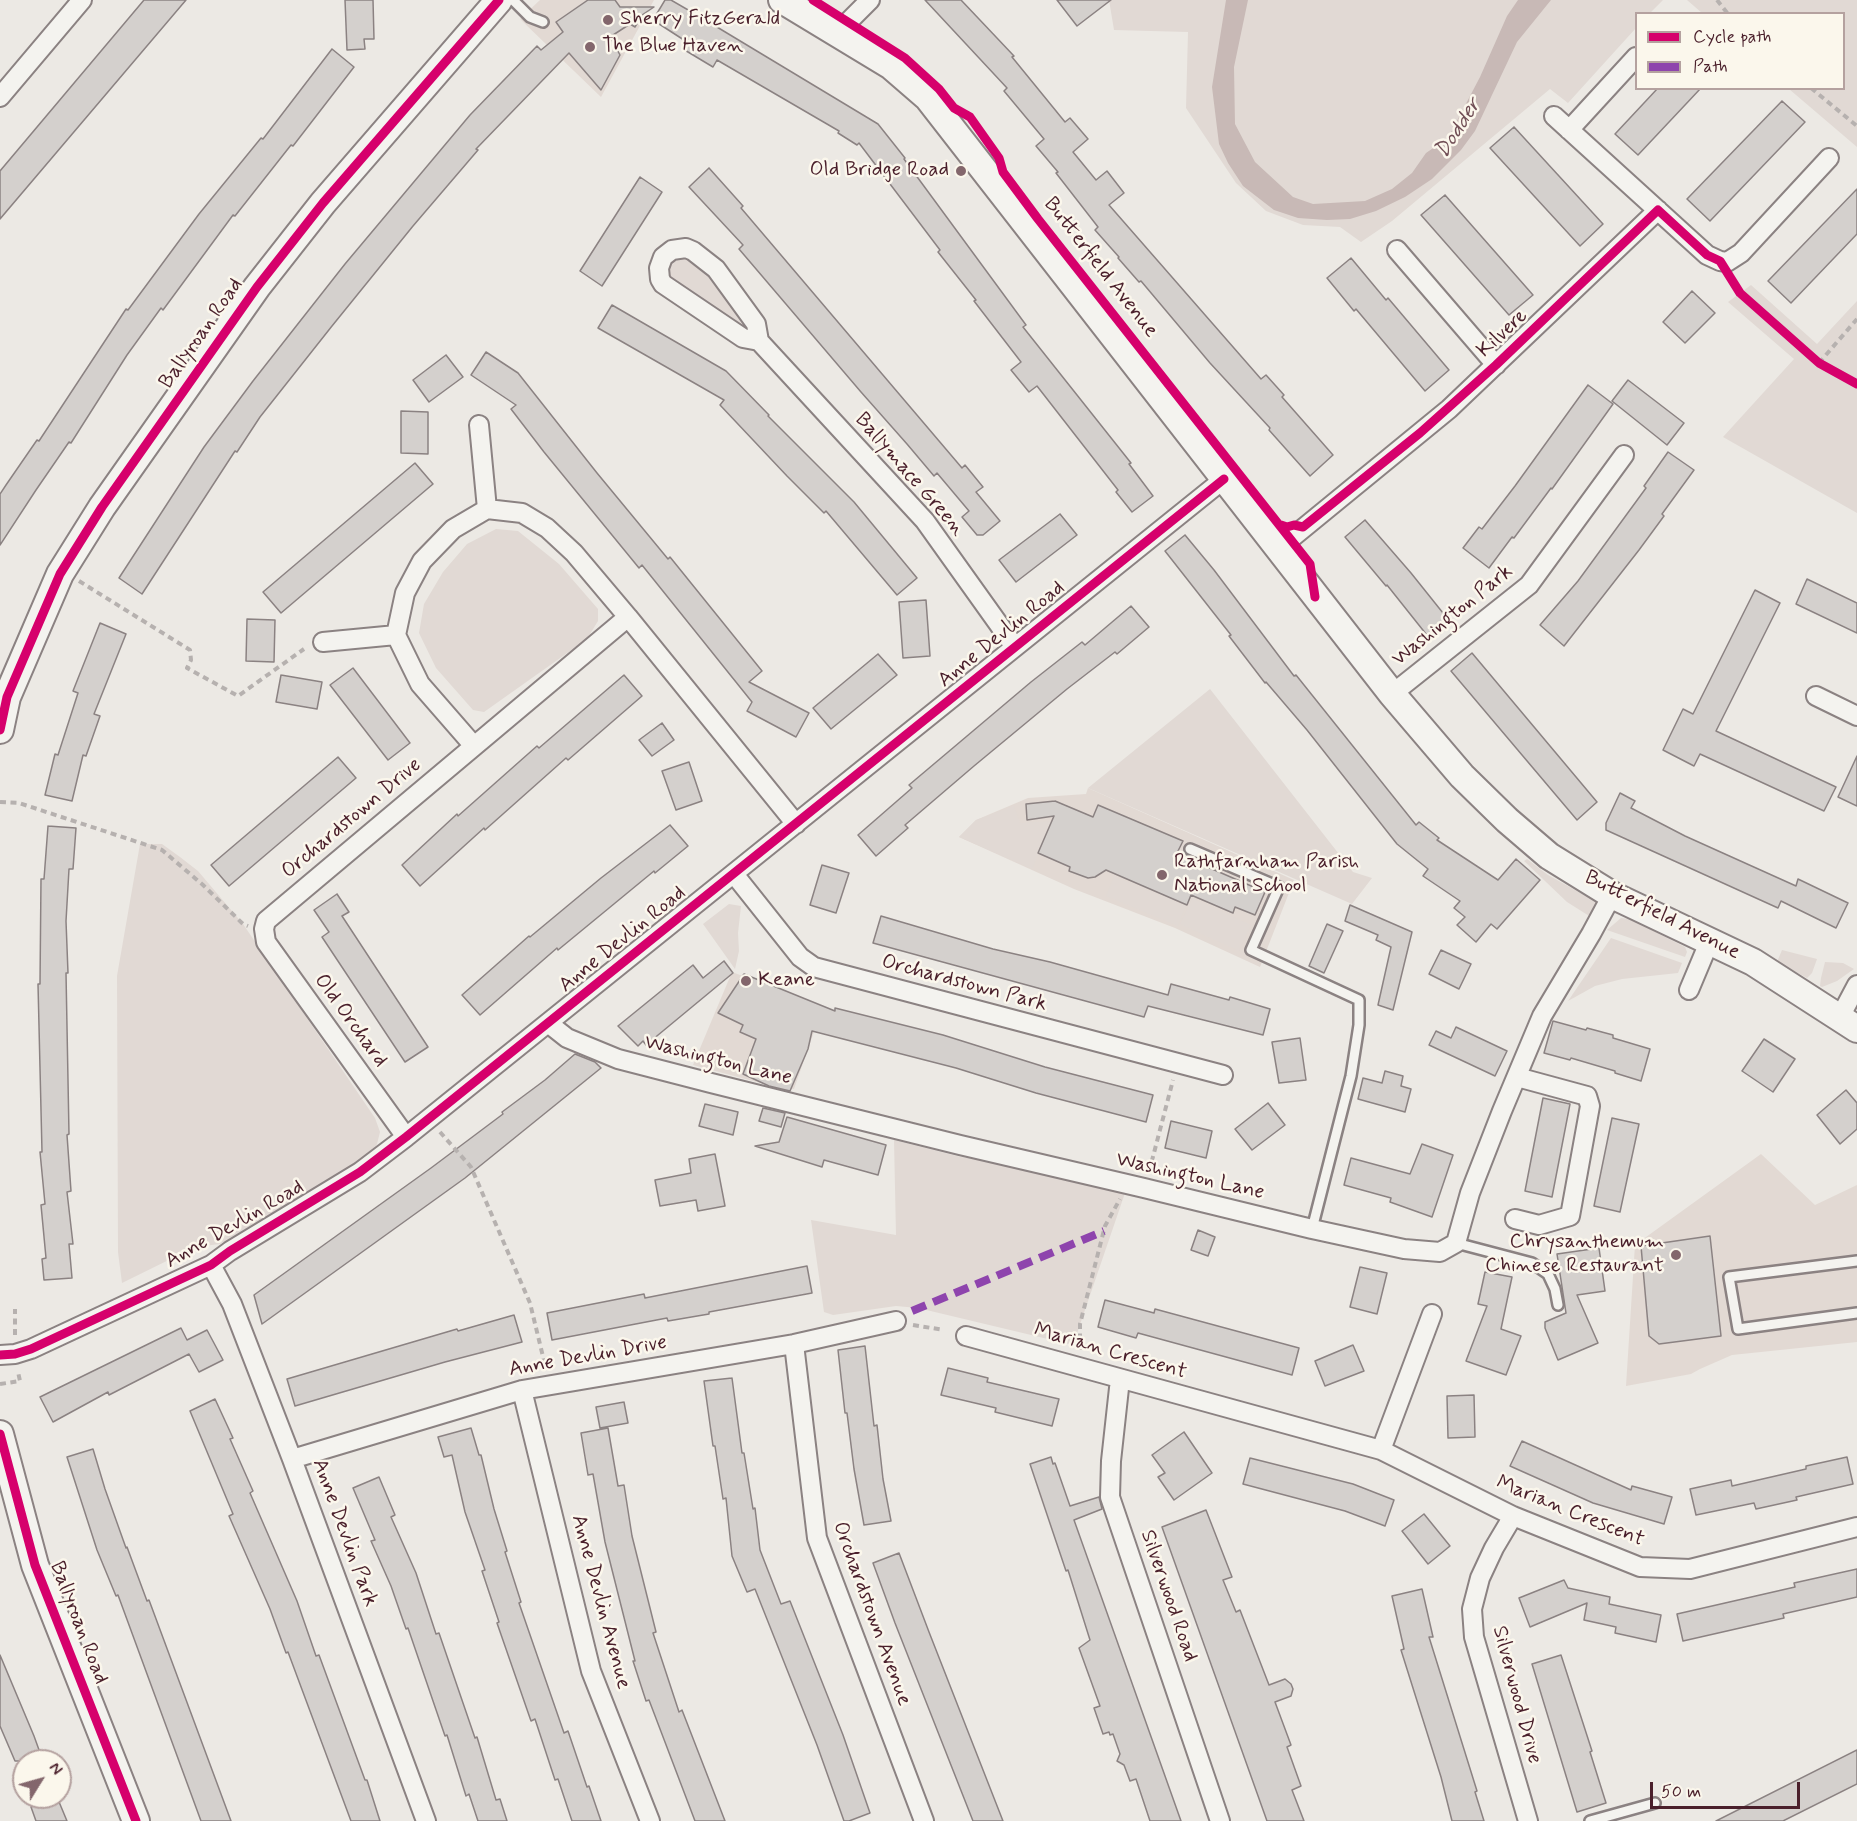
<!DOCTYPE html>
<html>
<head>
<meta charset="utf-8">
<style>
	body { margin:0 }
	#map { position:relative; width:1857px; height:1821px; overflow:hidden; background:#ece9e4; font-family:Mynerve,sans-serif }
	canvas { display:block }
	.legend { position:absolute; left:1635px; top:12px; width:210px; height:78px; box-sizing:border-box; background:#fbf7ec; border:2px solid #b4a19f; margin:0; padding:8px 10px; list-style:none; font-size:18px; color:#4a1f2b }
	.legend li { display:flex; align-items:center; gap:12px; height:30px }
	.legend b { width:30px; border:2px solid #b4a19f }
	.north { position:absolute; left:12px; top:1749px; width:60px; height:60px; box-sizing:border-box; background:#fbf7ec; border:2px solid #b4a19f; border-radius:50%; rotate:53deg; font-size:16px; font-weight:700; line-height:24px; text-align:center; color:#4a1f2b }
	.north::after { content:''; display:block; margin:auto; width:21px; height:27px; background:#83666c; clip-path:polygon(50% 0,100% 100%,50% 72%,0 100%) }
	.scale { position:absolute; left:1650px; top:1782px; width:150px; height:27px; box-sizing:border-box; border:3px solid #4a1f2b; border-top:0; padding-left:8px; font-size:18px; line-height:21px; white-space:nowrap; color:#4a1f2b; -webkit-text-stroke:4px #fbf7ec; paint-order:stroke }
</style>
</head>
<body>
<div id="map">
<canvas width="1857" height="1821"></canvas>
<ul class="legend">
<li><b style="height:8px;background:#d6006c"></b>Cycle path</li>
<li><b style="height:8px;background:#8e44ad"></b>Path</li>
</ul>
<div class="north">N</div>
<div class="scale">50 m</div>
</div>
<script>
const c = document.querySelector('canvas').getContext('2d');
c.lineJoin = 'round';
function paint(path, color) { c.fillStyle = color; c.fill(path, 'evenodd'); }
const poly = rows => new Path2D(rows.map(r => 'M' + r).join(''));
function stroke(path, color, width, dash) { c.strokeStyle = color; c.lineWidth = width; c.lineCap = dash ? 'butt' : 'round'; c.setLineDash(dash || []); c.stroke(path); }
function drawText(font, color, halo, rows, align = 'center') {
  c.font = font + ' Mynerve,sans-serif'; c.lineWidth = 5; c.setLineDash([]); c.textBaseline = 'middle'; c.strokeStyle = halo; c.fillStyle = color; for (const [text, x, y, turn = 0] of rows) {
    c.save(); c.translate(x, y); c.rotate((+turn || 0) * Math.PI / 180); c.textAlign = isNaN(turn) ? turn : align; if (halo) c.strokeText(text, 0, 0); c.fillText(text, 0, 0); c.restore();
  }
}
const built = poly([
	[540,0,654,0,601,97,520,19],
	[1088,788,1294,880,1260,967,1175,928,1074,889,959,837,976,820,1028,798,1086,794],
	[732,972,823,1006,794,1089,779,1088,693,1065],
	[1761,1154,1815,1205,1857,1185,1857,1342,1732,1355,1700,1369,1691,1374,1626,1386,1635,1245]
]);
const green = poly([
	[1109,0,1663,0,1650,13,1636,14,1636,28,1568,103,1550,89,1392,221,1361,242,1340,227,1303,225,1266,211,1236,183,1186,108,1188,32,1114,30],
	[1687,0,1857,0,1857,147,1789,89,1844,88,1844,14,1702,13],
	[693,252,765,344,666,278,666,259],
	[1751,285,1817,344,1857,301,1857,513,1723,437,1794,359,1728,302],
	[496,529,518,531,559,564,598,609,598,621,587,639,484,712,473,710,436,668,419,633,424,604,443,572,467,544],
	[1210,689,1353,872,1372,878,1352,904,1088,788],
	[1014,806,1020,823,1052,821,1032,869,959,837,976,820],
	[140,844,162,844,180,857,198,871,243,924,375,1118,380,1132,377,1144,370,1155,220,1244,195,1247,122,1283,118,1252,117,976],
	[1527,859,1548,875,1595,901,1598,905,1594,919,1567,902,1524,861],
	[1114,876,1186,906,1178,926,1106,896],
	[1192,898,1251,925,1239,951,1180,924],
	[729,904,741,906,738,933,739,951,735,969,703,924],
	[1621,918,1630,919,1685,947,1687,952,1685,957,1607,930],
	[1611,938,1682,963,1678,973,1622,979,1595,986,1568,1001],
	[1782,950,1817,959,1812,973,1807,978,1777,962],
	[1825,962,1843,963,1854,969,1837,981,1822,987,1820,986,1821,978],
	[894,1140,961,1157,1048,1170,1126,1190,1073,1345,918,1308,896,1306,833,1315,824,1312,811,1220,896,1235]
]);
const water = poly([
	[1226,0,1248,0,1234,67,1235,124,1255,162,1293,197,1313,204,1365,201,1392,189,1412,173,1426,153,1448,138,1480,77,1507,16,1518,0,1551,0,1517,42,1475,131,1461,150,1432,179,1405,197,1376,211,1350,219,1327,220,1298,218,1274,210,1243,186,1228,163,1219,144,1212,87]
]);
const building = poly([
	[144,0,186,0,0,219,0,171,144,0],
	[345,0,373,0,374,39,364,39,365,49,347,50,345,0],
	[588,0,615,0,620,7,654,7,642,15,635,27,630,24,610,37,620,55,601,90,569,53,476,149,478,150,413,226,332,326,260,417,237,452,235,451,142,594,119,578,204,447,253,381,345,264,470,115,537,46,541,50,563,32,556,22,588,0],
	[665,0,671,0,702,18,878,124,905,158,904,159,1026,325,1023,327,1131,463,1129,464,1153,496,1132,512,1116,492,1118,490,1037,386,1029,392,1011,370,1021,362,974,301,976,300,938,252,940,250,859,143,857,145,838,133,839,131,717,60,713,67,683,49,687,42,653,20,665,0],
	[925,0,961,0,1014,56,1012,57,1065,122,1070,118,1088,139,1073,152,1096,180,1107,171,1124,193,1109,205,1261,379,1266,375,1284,395,1282,397,1333,455,1310,476,1269,430,1270,428,1210,363,1141,281,1139,282,1118,258,1119,257,1095,230,1098,227,1056,173,1058,172,1036,146,1044,139,1004,91,1007,88,925,0],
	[1057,0,1111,0,1077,26,1057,0],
	[332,49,354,67,293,146,291,145,235,216,233,215,163,310,161,308,127,355,71,443,69,442,36,490,0,545,0,494,6,485,37,440,39,441,126,309,128,310,199,214,261,138,263,139,332,49],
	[1658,88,1701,88,1638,155,1615,134,1658,88],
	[1782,101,1805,122,1710,221,1687,199,1782,101],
	[1514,127,1603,224,1580,246,1490,148,1514,127],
	[709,168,743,206,741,208,962,468,965,465,983,487,976,492,1000,521,983,535,977,535,962,517,969,511,937,473,934,476,907,444,861,392,739,249,743,245,689,187,709,168],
	[640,177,662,192,602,286,580,271,640,177],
	[1857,189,1857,234,1791,303,1768,281,1857,189],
	[1445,195,1533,295,1509,315,1421,215,1445,195],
	[1351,258,1386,300,1388,298,1449,370,1425,391,1356,309,1354,311,1327,278,1351,258],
	[1692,291,1715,313,1685,343,1663,322,1692,291],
	[612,305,726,371,769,415,768,416,854,502,917,578,897,595,826,511,824,513,787,476,720,405,724,400,598,328,612,305],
	[486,352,518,373,597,473,668,559,670,557,762,671,749,682,809,713,796,737,747,711,752,702,642,565,639,568,544,452,511,409,516,405,471,375,486,352],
	[446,355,463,377,429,402,413,380,446,355],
	[1628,380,1684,423,1667,445,1612,401,1628,380],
	[1588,385,1613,404,1552,489,1551,488,1514,538,1512,537,1489,568,1463,548,1479,527,1482,529,1515,486,1588,385],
	[401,411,428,412,428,454,401,453,401,411],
	[1668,452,1694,470,1662,514,1664,516,1639,550,1564,646,1540,625,1578,581,1646,488,1644,486,1668,452],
	[415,463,433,484,281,613,263,592,415,463],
	[1060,514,1077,535,1016,582,999,560,1060,514],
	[1365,520,1411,573,1451,623,1430,639,1387,585,1386,586,1345,537,1365,520],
	[1185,535,1214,570,1294,676,1296,675,1416,825,1419,822,1439,838,1437,840,1498,880,1516,859,1540,880,1497,929,1491,924,1476,942,1457,925,1465,917,1454,908,1460,901,1423,876,1428,869,1397,844,1307,730,1266,682,1265,683,1229,636,1231,635,1165,551,1185,535],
	[1807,579,1857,603,1857,633,1796,604,1807,579],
	[1755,590,1780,603,1716,731,1836,787,1824,811,1700,754,1694,766,1663,750,1683,709,1693,714,1755,590],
	[926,600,930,656,903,658,899,602,926,600],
	[1131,606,1149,627,1117,654,1115,652,1067,689,974,766,905,825,908,828,876,856,858,835,912,788,909,785,941,758,1031,682,1082,642,1085,645,1131,606],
	[247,619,275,620,274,662,246,661,247,619],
	[100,623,126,634,94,714,100,716,86,756,83,755,72,801,45,795,55,754,58,755,78,693,73,691,100,623],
	[1472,653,1597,802,1577,820,1451,671,1472,653],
	[878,654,897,675,831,729,813,708,878,654],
	[353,668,410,743,388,760,330,685,353,668],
	[281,675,322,682,317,709,276,702,281,675],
	[624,675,642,696,568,760,566,758,485,830,484,828,420,886,402,865,457,814,458,816,537,746,539,748,624,675],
	[662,723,674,740,652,756,639,740,662,723],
	[1857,756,1857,806,1838,797,1857,756],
	[338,757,356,778,229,886,211,865,338,757],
	[689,762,702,801,676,810,662,771,689,762],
	[1620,793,1635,801,1631,808,1685,836,1796,886,1798,879,1848,903,1836,928,1781,901,1778,908,1606,830,1606,823,1620,793],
	[1055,801,1093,817,1098,805,1183,841,1178,851,1204,862,1203,865,1265,892,1255,915,1235,907,1233,913,1191,895,1187,905,1106,870,1095,877,1088,878,1069,871,1070,867,1038,853,1054,816,1027,820,1026,804,1055,801],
	[670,825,688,846,655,873,654,871,558,950,557,948,480,1015,462,995,529,936,530,937,601,878,670,825],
	[48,826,76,828,73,869,69,869,66,921,68,973,66,973,69,1134,67,1135,71,1191,67,1192,73,1244,69,1244,72,1278,44,1280,42,1259,46,1258,41,1205,45,1204,40,1152,42,1152,38,984,40,984,41,879,44,879,48,826],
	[822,865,849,873,836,913,810,905,822,865],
	[337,894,349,912,342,916,428,1047,405,1062,322,937,329,932,314,910,337,894],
	[1350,905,1412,932,1393,1010,1378,1005,1391,947,1376,940,1378,935,1345,921,1350,905],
	[881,916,993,949,1050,962,1168,995,1171,984,1229,1000,1230,997,1270,1009,1263,1035,1148,1006,1144,1017,873,943,881,916],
	[1327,924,1343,931,1324,973,1309,966,1327,924],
	[1441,950,1471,964,1459,989,1429,974,1441,950],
	[724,961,733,973,646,1045,643,1041,638,1046,618,1026,693,965,703,978,724,961],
	[744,974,835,1011,835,1008,943,1035,1045,1067,1153,1095,1146,1122,1036,1093,956,1068,812,1031,808,1049,790,1091,769,1086,743,1074,756,1039,740,1032,743,1025,718,1013,744,974],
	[1553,1021,1586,1030,1587,1028,1613,1035,1613,1038,1650,1049,1641,1081,1615,1073,1615,1071,1571,1058,1570,1060,1544,1053,1553,1021],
	[1456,1027,1507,1051,1495,1076,1429,1045,1436,1031,1451,1038,1456,1027],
	[1300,1038,1306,1080,1279,1083,1272,1042,1300,1038],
	[1764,1039,1795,1059,1773,1092,1742,1071,1764,1039],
	[575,1054,595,1062,601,1068,465,1178,262,1324,254,1295,431,1168,503,1114,502,1112,545,1080,575,1054],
	[1385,1071,1403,1076,1401,1086,1411,1089,1405,1112,1358,1099,1363,1078,1382,1083,1385,1071],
	[1846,1090,1857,1103,1857,1129,1840,1144,1817,1115,1846,1090],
	[1543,1098,1570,1104,1552,1197,1525,1191,1543,1098],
	[1268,1103,1285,1125,1252,1150,1235,1129,1268,1103],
	[705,1104,738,1112,733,1135,699,1126,705,1104],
	[763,1108,785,1113,781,1127,759,1121,763,1108],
	[787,1117,886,1145,878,1175,824,1160,822,1167,755,1146,779,1142,787,1117],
	[1612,1118,1639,1124,1620,1212,1594,1206,1612,1118],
	[1171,1121,1212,1131,1206,1158,1165,1148,1171,1121],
	[1422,1144,1453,1155,1432,1217,1390,1202,1391,1198,1344,1185,1351,1158,1410,1174,1422,1144],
	[715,1154,725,1206,698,1211,696,1200,660,1206,655,1180,691,1173,689,1159,715,1154],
	[1198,1230,1215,1237,1208,1256,1191,1250,1198,1230],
	[1710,1236,1721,1336,1659,1344,1649,1336,1641,1246,1710,1236],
	[1599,1248,1605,1291,1577,1295,1598,1343,1558,1360,1545,1328,1545,1322,1566,1313,1557,1254,1599,1248],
	[807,1266,812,1293,709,1312,709,1314,668,1321,667,1318,552,1340,547,1313,644,1294,645,1298,807,1266],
	[1360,1267,1387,1273,1377,1314,1350,1307,1360,1267],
	[1485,1272,1512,1277,1501,1329,1521,1336,1506,1375,1466,1361,1487,1306,1478,1304,1485,1272],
	[1105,1300,1154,1313,1155,1309,1299,1348,1292,1375,1138,1333,1136,1338,1098,1327,1105,1300],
	[514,1315,522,1342,445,1362,295,1406,287,1379,457,1329,458,1331,514,1315],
	[181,1328,187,1340,207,1330,223,1360,199,1372,189,1354,109,1395,108,1392,53,1422,40,1397,181,1328],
	[1353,1345,1364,1371,1325,1386,1315,1361,1353,1345],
	[865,1346,874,1426,877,1425,883,1479,891,1521,864,1525,854,1469,847,1413,845,1413,838,1350,865,1346],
	[948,1368,988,1378,987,1382,1059,1399,1052,1426,995,1412,996,1408,941,1395,948,1368],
	[732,1378,742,1453,744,1453,753,1509,755,1508,760,1550,781,1604,790,1601,843,1735,870,1813,849,1821,844,1821,817,1745,755,1589,747,1592,732,1556,726,1498,723,1499,715,1446,713,1446,704,1381,732,1378],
	[1474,1395,1475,1437,1448,1438,1447,1396,1474,1395],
	[215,1399,233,1438,230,1439,253,1491,250,1493,297,1601,316,1656,319,1655,365,1780,367,1780,380,1821,351,1821,288,1652,286,1653,270,1609,229,1516,233,1514,190,1411,215,1399],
	[624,1402,628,1423,600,1428,596,1407,624,1402],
	[471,1428,479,1455,481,1455,494,1509,507,1551,505,1552,521,1602,519,1603,564,1733,568,1731,587,1787,589,1786,601,1821,572,1821,558,1779,555,1780,535,1719,531,1721,497,1623,499,1622,482,1571,485,1570,465,1512,452,1455,444,1457,438,1437,471,1428],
	[608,1428,618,1486,624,1485,632,1536,656,1632,653,1633,679,1712,682,1710,725,1821,695,1821,649,1700,646,1701,633,1661,635,1661,605,1542,593,1474,588,1475,581,1433,608,1428],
	[1184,1432,1212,1473,1174,1500,1158,1477,1165,1473,1152,1455,1184,1432],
	[1522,1441,1631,1490,1632,1486,1672,1497,1664,1524,1593,1503,1510,1466,1522,1441],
	[93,1449,105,1489,126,1548,127,1547,147,1601,149,1600,231,1821,201,1821,118,1595,116,1596,97,1550,67,1457,93,1449],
	[1051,1457,1053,1464,1055,1463,1070,1506,1099,1497,1102,1509,1074,1520,1181,1821,1150,1821,1136,1779,1130,1781,1124,1765,1117,1761,1120,1754,1113,1734,1110,1735,1109,1732,1103,1734,1094,1708,1100,1706,1079,1648,1090,1640,1068,1570,1066,1571,1030,1464,1051,1457],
	[1847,1457,1853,1484,1796,1497,1797,1500,1756,1509,1754,1503,1696,1515,1690,1489,1731,1480,1732,1486,1806,1469,1806,1466,1847,1457],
	[1250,1458,1353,1484,1394,1500,1385,1526,1345,1511,1243,1484,1250,1458],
	[379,1477,395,1515,391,1517,416,1573,436,1634,439,1633,475,1738,477,1737,496,1800,500,1799,507,1821,478,1821,469,1794,466,1796,447,1735,445,1736,408,1628,406,1629,391,1586,371,1541,375,1540,353,1488,379,1477],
	[1206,1510,1232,1577,1223,1580,1236,1612,1240,1610,1269,1685,1285,1679,1291,1684,1293,1689,1291,1696,1275,1702,1291,1745,1287,1747,1301,1786,1292,1790,1304,1821,1267,1821,1162,1527,1206,1510],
	[1424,1514,1450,1546,1428,1564,1402,1531,1424,1514],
	[899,1553,929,1632,1003,1821,973,1821,895,1623,873,1563,899,1553],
	[1857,1569,1857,1597,1783,1614,1784,1618,1683,1641,1677,1614,1795,1587,1794,1583,1857,1569],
	[1564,1580,1568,1588,1610,1597,1609,1604,1661,1615,1656,1642,1615,1633,1616,1627,1584,1620,1587,1603,1530,1627,1519,1598,1564,1580],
	[1422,1589,1433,1637,1429,1637,1477,1791,1475,1792,1484,1821,1452,1821,1441,1777,1401,1650,1404,1649,1392,1596,1422,1589],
	[0,1655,34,1736,43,1761,15,1761,0,1726,0,1655],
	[1561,1655,1592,1751,1590,1752,1606,1803,1577,1812,1532,1664,1561,1655],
	[1857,1750,1857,1784,1783,1821,1716,1821,1857,1750],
	[54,1797,57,1797,67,1821,36,1821,31,1807,54,1797]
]);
const path = poly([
	[1717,0,1728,14],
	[1811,88,1857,126],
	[1819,363,1857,319],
	[79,581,190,650,191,660,187,668,238,696,304,649],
	[0,802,19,803,162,850,203,885,243,924,248,926],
	[440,1132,471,1167,530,1303,546,1369],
	[1149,1172,1173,1080],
	[913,1325,944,1330],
	[15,1335,15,1309],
	[1080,1350,1080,1324,1105,1226,1120,1199],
	[0,1384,20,1381,18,1372]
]);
const lane = poly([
	[513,0,530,17,543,22],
	[1190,849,1279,887,1251,950,1359,1000,1359,1025,1351,1076,1312,1229],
	[1456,1243,1532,1263,1548,1274,1555,1289,1558,1305],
	[1857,1261,1729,1277,1738,1329,1857,1313],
	[1590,1821,1655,1803]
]);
const street = poly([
	[836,34,870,0],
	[0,97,82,0],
	[1554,116,1707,255,1720,261,1727,262,1741,253,1829,158],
	[1569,130,1636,57],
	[1397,250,1496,365],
	[759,341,756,324,716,269,693,251,686,248,672,250,663,257,659,268,660,279,663,284,743,338,759,341,925,521,1015,647],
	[479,425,487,509],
	[1278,549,1449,409,1658,210],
	[323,642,396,635],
	[1392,694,1529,585,1624,455],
	[1816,696,1857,716],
	[474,746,420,684,396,635,405,593,422,561,453,529,487,509,522,513,547,528,574,553,628,617],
	[734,874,800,957,814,967,1223,1075],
	[1689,990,1710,940],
	[1840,1017,1857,985],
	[548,1023,567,1038,618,1059,711,1083,960,1145,1144,1188,1312,1229,1404,1249,1440,1252,1456,1243,1470,1193,1502,1111,1542,1016,1591,934,1612,895],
	[406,1137,266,942,264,929,266,921,628,617,796,824],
	[1515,1219,1539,1225,1570,1216,1590,1106,1587,1096,1517,1077],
	[211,1265,232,1304,292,1459,426,1821],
	[966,1336,1381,1450,1513,1516,1640,1567,1690,1569,1857,1527],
	[794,1344,817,1538,924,1821],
	[0,1355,15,1354,31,1349,211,1265,230,1251,360,1172,406,1137,1224,479],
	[1120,1379,1111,1461,1110,1497,1220,1821],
	[522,1390,591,1671,650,1821],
	[1381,1450,1432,1314],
	[292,1459,522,1390,794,1344,896,1321],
	[1513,1516,1494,1548,1480,1578,1472,1609,1474,1637,1528,1821]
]);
const secondary = poly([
	[782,0,891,66,928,98,1392,694,1462,776,1507,820,1549,856,1612,895,1753,962,1857,1029],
	[0,730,7,697,60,574,102,507,257,287,323,203,499,0],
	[0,1434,35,1565,136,1821]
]);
const quiet = poly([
	[912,1311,1104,1231]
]);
const cycleway = poly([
	[813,0,905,58,939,89,954,108,970,117,999,158,1003,172,1038,219,1310,564,1315,597],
	[1281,525,1287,527,1294,525,1303,527,1420,433,1496,365,1658,210,1707,255,1720,261,1740,293,1819,363,1857,384],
	[0,730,7,697,60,574,102,507,257,287,323,203,499,0],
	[0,1355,15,1354,31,1349,211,1265,230,1251,360,1172,406,1137,1224,479],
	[0,1434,35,1565,136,1821]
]);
const markers = [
	[608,20,6,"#83666c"],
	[590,47,6,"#83666c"],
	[961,171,6,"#83666c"],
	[1162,875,6,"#83666c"],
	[746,981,6,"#83666c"],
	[1676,1255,6,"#83666c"]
];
const poiNames = [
	["Sherry FitzGerald",620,20],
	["The Blue Haven",602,47],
	["Old Bridge Road",949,171,"right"],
	["Rathfarnham Parish",1174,863],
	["National School",1174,887],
	["Keane",758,981],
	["Chrysanthemum",1664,1243,"right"],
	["Chinese Restaurant",1664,1267,"right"]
];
const streetNames = [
	["Butterfield Avenue",1100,268,52],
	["Ballyroan Road",202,334,-55],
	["Kilvere",1503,334,-43],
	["Ballymace Green",909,475,49],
	["Washington Park",1453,616,-39],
	["Anne Devlin Road",1002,635,-39],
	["Orchardstown Drive",352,819,-40],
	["Butterfield Avenue",1662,916,27],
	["Anne Devlin Road",623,940,-39],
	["Orchardstown Park",964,984,15],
	["Old Orchard",350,1021,54],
	["Washington Lane",718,1061,14],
	["Washington Lane",1190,1177,13],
	["Anne Devlin Road",235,1225,-30],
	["Marian Crescent",1110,1352,16],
	["Anne Devlin Drive",588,1357,-10],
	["Marian Crescent",1570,1512,22],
	["Anne Devlin Park",344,1533,70],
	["Silverwood Road",1168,1596,71],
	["Anne Devlin Avenue",600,1602,75],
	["Orchardstown Avenue",871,1614,70],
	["Ballyroan Road",78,1623,69],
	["Silverwood Drive",1516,1695,75]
];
const waterNames = [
	["Dodder",1459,129,-57]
];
paint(built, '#e2d9d3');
paint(green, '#e1d9d4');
paint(water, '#c8b9b6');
paint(building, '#d4d0cd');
stroke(building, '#8b8282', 1.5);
stroke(lane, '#8b8282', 14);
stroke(street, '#8b8282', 22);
stroke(secondary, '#8b8282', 30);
stroke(path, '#b6b1af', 4, [6, 4.5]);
stroke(lane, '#f4f3ef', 9);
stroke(street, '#f4f3ef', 18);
stroke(secondary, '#f4f3ef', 26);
stroke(quiet, '#8e44ad', 8, [15, 8]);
stroke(cycleway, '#d6006c', 9);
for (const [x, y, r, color] of markers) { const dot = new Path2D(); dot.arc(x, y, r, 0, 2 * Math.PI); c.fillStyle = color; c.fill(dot); stroke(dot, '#fbf7ec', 2); }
drawText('21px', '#4a1f2b', '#fbf7ec', poiNames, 'left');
drawText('21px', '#4a1f2b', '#fbf7ec', streetNames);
drawText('italic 22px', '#704e55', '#fbf7ec', waterNames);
</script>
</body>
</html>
